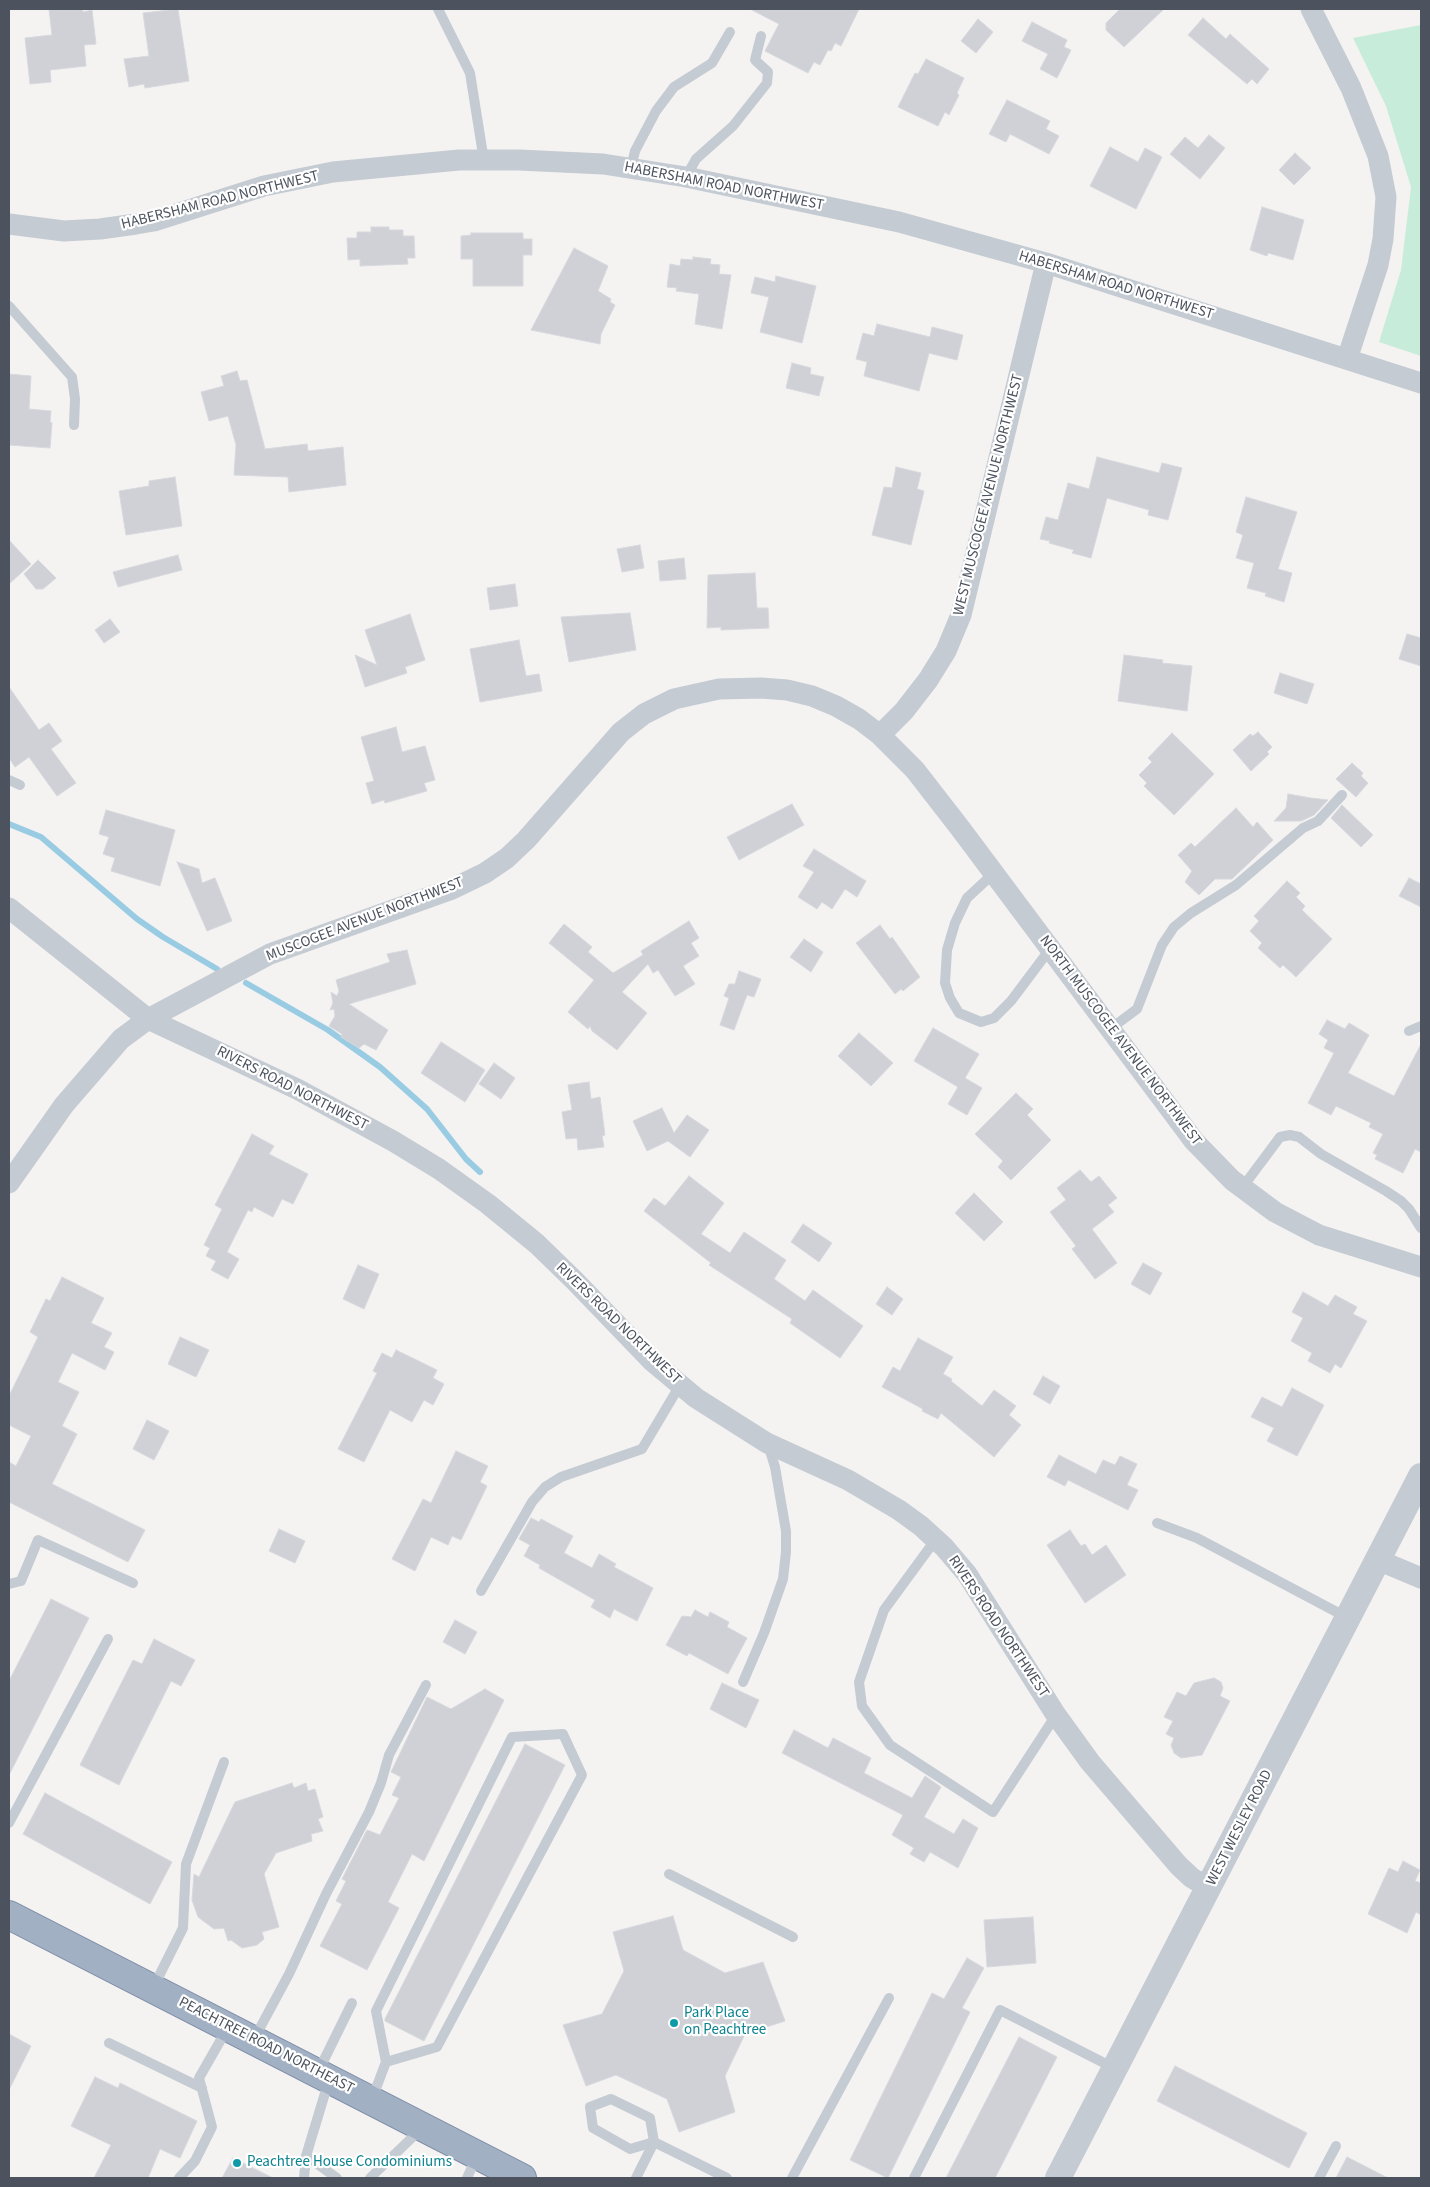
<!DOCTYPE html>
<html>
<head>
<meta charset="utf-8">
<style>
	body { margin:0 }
	#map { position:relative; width:1430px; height:2187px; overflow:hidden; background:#f4f3f2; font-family:"Source Sans 3",sans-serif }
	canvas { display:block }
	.frame { position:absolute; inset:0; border:10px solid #4c535e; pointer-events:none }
</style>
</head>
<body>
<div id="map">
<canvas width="1430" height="2187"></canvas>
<div class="frame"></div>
</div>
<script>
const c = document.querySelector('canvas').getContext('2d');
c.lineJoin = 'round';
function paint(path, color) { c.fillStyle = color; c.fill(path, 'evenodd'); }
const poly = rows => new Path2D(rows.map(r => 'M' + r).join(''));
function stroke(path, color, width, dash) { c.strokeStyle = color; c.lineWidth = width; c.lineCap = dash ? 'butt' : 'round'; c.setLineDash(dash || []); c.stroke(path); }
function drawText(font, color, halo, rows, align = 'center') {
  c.font = font + ' "Source Sans 3",sans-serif'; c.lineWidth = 4.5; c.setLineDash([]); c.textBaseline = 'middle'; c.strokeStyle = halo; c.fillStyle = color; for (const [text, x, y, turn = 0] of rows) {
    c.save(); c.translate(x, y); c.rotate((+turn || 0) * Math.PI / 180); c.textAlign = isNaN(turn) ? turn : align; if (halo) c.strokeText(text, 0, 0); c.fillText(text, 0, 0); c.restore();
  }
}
const green = poly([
	[1421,25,1421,356,1379,342,1401,270,1411,187,1386,106,1353,38]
]);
const stream = poly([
	[9,824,41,837,137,919,163,937,217,969],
	[246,983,328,1030,380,1067,427,1109,466,1159,480,1172]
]);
const building = poly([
	[49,9,82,9,83,12,92,10,96,44,84,45,86,66,50,70,51,82,30,84,25,38,52,35,49,9],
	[178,9,189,81,145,88,144,84,129,87,124,59,149,56,143,13,178,9],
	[750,9,859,9,841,46,835,43,831,51,828,50,820,65,814,62,808,73,765,51,779,24,750,9],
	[1120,9,1164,9,1124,47,1106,30,1106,23,1120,9],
	[1203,18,1226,39,1230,34,1269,69,1257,84,1252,79,1247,84,1188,35,1203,18],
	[978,19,993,32,976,53,961,41,978,19],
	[1032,22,1067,40,1064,47,1071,50,1057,78,1040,69,1048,54,1022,41,1032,22],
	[926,59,964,78,957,93,959,95,949,115,945,112,938,126,898,107,915,73,918,74,926,59],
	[1007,100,1050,121,1046,129,1059,136,1049,154,1010,134,1006,142,989,134,1007,100],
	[1209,135,1225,148,1200,179,1170,154,1185,137,1198,148,1209,135],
	[1110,147,1138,162,1145,148,1162,157,1136,209,1090,186,1110,147],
	[1295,153,1311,168,1294,185,1279,170,1295,153],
	[1262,207,1304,220,1293,260,1268,253,1267,256,1250,250,1262,207],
	[371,227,389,227,389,230,403,230,403,236,414,236,415,258,407,258,408,264,360,266,360,259,348,260,347,238,357,238,357,232,371,232,371,227],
	[471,233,523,233,523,239,532,239,532,255,523,255,523,286,473,286,473,259,461,259,461,236,471,235,471,233],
	[574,248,608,266,598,291,611,299,610,302,615,305,601,334,600,344,531,330,574,248],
	[693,257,711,259,710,264,720,265,719,274,731,275,722,329,695,324,699,294,676,291,677,288,667,287,670,264,680,266,681,259,693,260,693,257],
	[776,276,816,286,802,343,760,332,769,297,751,293,755,277,775,282,776,276],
	[877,324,930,337,932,327,963,335,957,360,929,353,919,391,864,376,867,362,856,359,863,333,874,336,877,324],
	[792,363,811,368,810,374,824,377,819,396,786,388,792,363],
	[237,371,240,381,247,380,265,449,307,444,308,451,343,447,346,485,289,492,288,477,234,475,236,445,228,416,209,421,201,392,224,386,221,376,237,371],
	[9,374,31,376,29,409,51,411,50,422,52,423,50,448,9,445,9,374],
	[1097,457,1159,473,1162,463,1182,468,1168,520,1148,515,1149,510,1107,498,1091,558,1072,553,1074,550,1049,543,1050,541,1040,539,1046,517,1058,520,1068,483,1089,489,1097,457],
	[896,467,921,473,917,489,924,491,911,545,872,535,884,487,892,488,896,467],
	[175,477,182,526,126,535,119,491,149,486,149,481,175,477],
	[1246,497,1297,512,1278,569,1292,573,1284,602,1265,596,1266,593,1247,588,1254,563,1236,558,1243,535,1236,532,1246,497],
	[9,540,31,564,9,584,9,540],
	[640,545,644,568,622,572,617,549,640,545],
	[178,555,182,570,118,587,113,572,178,555],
	[684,558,686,579,660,581,658,561,684,558],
	[38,560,56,578,43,589,36,589,24,574,38,560],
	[755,573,757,608,768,608,769,628,721,630,721,627,707,628,708,575,755,573],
	[515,584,518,606,490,610,487,588,515,584],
	[630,613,636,650,569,662,561,617,630,613],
	[410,614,425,660,405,667,407,673,365,687,355,655,377,665,365,630,410,614],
	[110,619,120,632,104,643,95,630,110,619],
	[1407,634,1421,638,1421,666,1399,659,1407,634],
	[519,640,526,676,539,674,542,691,480,702,470,649,519,640],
	[1124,655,1163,660,1162,663,1192,666,1187,711,1118,701,1124,655],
	[1280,673,1314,684,1307,704,1274,693,1280,673],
	[9,687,39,730,49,723,62,741,51,749,76,783,57,796,29,757,15,767,9,758,9,687],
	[396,727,402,752,425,746,435,780,424,783,427,791,385,803,384,800,372,804,366,783,374,781,361,737,396,727],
	[1258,732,1272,747,1267,752,1269,754,1251,771,1233,750,1250,734,1253,736,1258,732],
	[1172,733,1214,774,1174,815,1144,786,1147,783,1139,775,1152,762,1148,758,1172,733],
	[1352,763,1363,773,1361,776,1368,783,1356,797,1336,779,1352,763],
	[1288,794,1311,798,1328,800,1314,815,1301,821,1274,821,1286,808,1288,794],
	[792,804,804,825,739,860,727,837,792,804],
	[1342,805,1373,835,1361,847,1331,818,1342,805],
	[1236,808,1253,827,1257,822,1273,840,1232,879,1215,879,1199,895,1185,882,1192,871,1178,855,1191,843,1195,847,1236,808],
	[106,810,175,830,160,886,111,871,115,858,103,854,109,837,99,834,106,810],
	[814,849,866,881,857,897,845,889,832,909,822,902,817,909,798,897,814,872,803,866,814,849],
	[177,862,199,869,202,883,215,878,232,921,207,931,177,862],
	[1409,878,1421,884,1421,907,1399,896,1409,878],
	[1287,881,1300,893,1296,897,1305,906,1302,910,1332,939,1296,977,1283,965,1280,968,1258,948,1262,943,1250,931,1259,921,1254,916,1287,881],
	[689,921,699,938,691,943,699,956,683,966,695,984,675,996,658,970,653,973,648,964,622,992,647,1013,617,1050,592,1031,590,1026,588,1029,568,1012,594,980,549,943,564,924,592,947,588,952,613,973,643,955,641,951,689,921],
	[880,925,890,939,892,937,920,977,903,991,901,989,895,994,856,943,880,925],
	[804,939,823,952,811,972,790,957,804,939],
	[407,950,416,984,349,1004,388,1030,376,1050,364,1044,359,1048,341,1037,342,1034,329,1026,335,1016,334,1009,330,1010,333,1003,331,992,337,996,339,991,336,980,390,962,387,954,407,950],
	[739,971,761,979,754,997,747,995,734,1030,720,1025,729,998,724,996,729,984,735,984,739,971],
	[1327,1020,1345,1029,1349,1023,1369,1035,1348,1073,1394,1096,1421,1044,1421,1152,1415,1149,1403,1173,1375,1159,1377,1155,1373,1153,1383,1134,1369,1127,1371,1123,1336,1106,1331,1115,1308,1103,1334,1053,1324,1048,1328,1040,1319,1034,1327,1020],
	[933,1028,979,1054,965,1078,982,1088,967,1115,948,1104,958,1087,914,1061,933,1028],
	[859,1033,893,1063,871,1086,838,1056,859,1033],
	[441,1042,485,1070,465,1102,421,1073,441,1042],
	[494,1063,515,1078,501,1099,479,1084,494,1063],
	[589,1082,591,1099,600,1097,605,1135,602,1136,604,1147,578,1150,577,1138,566,1139,562,1112,572,1110,568,1085,589,1082],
	[1016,1093,1033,1109,1027,1115,1051,1140,1011,1180,998,1167,1003,1161,975,1134,1016,1093],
	[662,1108,674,1133,687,1115,709,1130,690,1157,668,1141,647,1151,633,1121,662,1108],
	[252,1134,274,1146,269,1154,308,1174,293,1204,282,1199,273,1217,254,1207,252,1212,248,1210,227,1252,239,1259,228,1279,211,1270,216,1261,206,1256,210,1248,204,1245,222,1209,215,1205,252,1134],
	[1080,1170,1091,1182,1099,1176,1117,1198,1108,1205,1114,1212,1092,1229,1117,1263,1095,1279,1072,1249,1076,1246,1050,1212,1066,1200,1057,1188,1080,1170],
	[689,1176,724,1203,701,1234,730,1253,744,1232,786,1260,774,1279,805,1301,813,1290,863,1326,840,1358,790,1323,792,1319,709,1265,711,1263,644,1211,654,1198,665,1206,689,1176],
	[974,1193,1003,1222,984,1241,955,1213,974,1193],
	[803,1224,832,1243,819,1262,791,1242,803,1224],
	[1143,1263,1162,1273,1150,1295,1131,1284,1143,1263],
	[358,1265,379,1274,364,1309,343,1299,358,1265],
	[62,1277,104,1298,91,1323,112,1333,104,1347,114,1352,105,1370,72,1353,58,1382,79,1392,62,1426,77,1434,52,1484,145,1530,128,1562,9,1502,9,1462,16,1466,31,1436,9,1425,9,1396,38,1337,30,1332,46,1299,50,1301,62,1277],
	[887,1287,903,1299,892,1315,876,1304,887,1287],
	[1303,1292,1328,1306,1335,1295,1357,1307,1353,1314,1367,1321,1341,1368,1335,1364,1330,1373,1308,1361,1312,1353,1291,1341,1303,1318,1292,1312,1303,1292],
	[180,1337,209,1350,196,1377,168,1364,180,1337],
	[918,1338,953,1357,943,1374,952,1379,951,1381,982,1406,994,1390,1016,1406,1009,1415,1021,1425,994,1457,941,1413,938,1419,922,1411,923,1409,882,1387,893,1367,900,1371,918,1338],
	[396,1350,437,1370,433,1378,444,1384,433,1405,424,1400,412,1422,390,1410,364,1462,338,1449,377,1373,373,1371,382,1353,392,1358,396,1350],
	[1043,1376,1060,1386,1050,1404,1033,1394,1043,1376],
	[1292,1388,1324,1405,1297,1456,1267,1441,1274,1428,1251,1417,1262,1397,1282,1407,1292,1388],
	[147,1420,169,1431,154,1460,133,1449,147,1420],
	[456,1451,488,1466,480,1482,487,1486,461,1540,452,1536,448,1545,431,1537,415,1571,392,1559,423,1499,431,1503,456,1451],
	[1059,1455,1096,1474,1103,1460,1115,1465,1120,1456,1137,1464,1127,1485,1138,1490,1128,1510,1068,1480,1065,1486,1047,1477,1059,1455],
	[531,1518,539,1522,541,1519,573,1536,564,1553,592,1568,599,1554,616,1564,614,1567,653,1588,637,1621,614,1609,610,1618,591,1607,595,1600,539,1568,540,1565,524,1556,530,1545,519,1539,531,1518],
	[279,1529,305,1541,295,1563,269,1551,279,1529],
	[1070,1530,1081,1546,1085,1544,1092,1555,1106,1545,1126,1575,1085,1603,1047,1545,1070,1530],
	[51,1599,89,1618,9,1775,9,1681,51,1599],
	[695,1610,708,1617,710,1612,729,1622,727,1627,747,1638,728,1674,689,1653,687,1656,666,1645,682,1616,691,1617,695,1610],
	[455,1620,477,1632,465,1654,443,1642,455,1620],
	[154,1639,195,1660,181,1686,171,1681,119,1785,80,1765,133,1660,142,1664,154,1639],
	[1214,1678,1221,1682,1223,1688,1220,1696,1230,1701,1202,1755,1181,1758,1174,1753,1171,1745,1174,1738,1166,1734,1173,1721,1164,1717,1177,1692,1186,1696,1194,1683,1214,1678],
	[722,1683,759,1700,746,1728,710,1709,722,1683],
	[485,1689,504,1700,424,1861,412,1854,388,1902,399,1908,367,1970,320,1946,342,1904,336,1901,346,1881,342,1879,367,1830,380,1835,399,1798,392,1795,401,1777,391,1772,427,1697,451,1709,485,1689],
	[794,1730,828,1748,833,1738,871,1758,864,1773,912,1798,925,1776,941,1787,924,1817,954,1834,963,1819,978,1828,958,1868,930,1852,924,1862,910,1854,914,1848,892,1835,903,1815,782,1753,794,1730],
	[525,1744,565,1765,424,2041,385,2021,385,2019,525,1744],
	[292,1783,294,1788,306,1783,308,1791,315,1789,323,1817,318,1819,323,1831,311,1834,312,1841,276,1853,264,1874,279,1927,262,1932,264,1939,257,1945,242,1948,231,1940,228,1941,224,1928,214,1929,198,1917,192,1900,194,1874,199,1877,235,1802,292,1783],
	[45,1793,172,1862,150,1904,23,1834,45,1793],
	[1403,1861,1420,1870,1415,1881,1421,1883,1421,1915,1416,1912,1407,1933,1368,1914,1389,1868,1398,1872,1403,1861],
	[673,1916,683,1950,725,1973,763,1962,785,2021,745,2034,725,2076,735,2112,679,2132,667,2099,616,2075,586,2086,563,2025,602,2014,624,1971,613,1932,673,1916],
	[1033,1917,1036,1963,987,1967,984,1920,1033,1917],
	[967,1958,984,1968,962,2008,970,2012,888,2178,850,2160,932,1993,944,1999,967,1958],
	[9,2034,31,2046,9,2090,9,2034],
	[1019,2037,1057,2057,995,2178,946,2178,1019,2037],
	[1175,2066,1307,2133,1289,2168,1157,2101,1175,2066],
	[95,2077,118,2088,120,2083,197,2121,180,2158,160,2149,148,2178,94,2178,111,2145,71,2126,95,2077],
	[1347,2157,1388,2178,1336,2178,1347,2157],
	[233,2158,273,2178,222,2178,233,2158]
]);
const service = poly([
	[438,9,470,73,484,161],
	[631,168,635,151,656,111,674,87,712,63,730,32],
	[686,177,696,159,733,126,767,83,768,72,755,60,761,36],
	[9,306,72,377,75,399,74,425],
	[9,780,20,785],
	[994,873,967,898,955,923,947,950,945,983,950,998,959,1013,981,1022,994,1018,1011,1001,1050,949],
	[1110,1029,1137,1009,1162,945,1174,927,1191,913,1236,885,1303,828,1318,821,1342,795],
	[1409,1031,1421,1026],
	[1242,1188,1280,1137,1290,1135,1299,1137,1321,1154,1386,1191,1401,1201,1409,1209,1421,1228],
	[1157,1523,1197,1538,1348,1618],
	[936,1539,884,1610,859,1682,862,1706,890,1745,993,1812,1056,1715],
	[9,1584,21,1581,38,1540,133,1583],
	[481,1591,532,1502,545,1487,561,1477,642,1449,680,1385],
	[743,1682,764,1633,783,1579,786,1552,786,1531,775,1467,768,1444],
	[563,1734,582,1775,437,2047,386,2062,376,2011,512,1737,563,1734],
	[9,1823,108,1639],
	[669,1874,793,1937],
	[153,1988,183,1928,186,1864,224,1762],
	[254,2039,289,1974,326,1894,369,1812,381,1783,389,1755,426,1685],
	[109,2043,202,2088],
	[318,2072,352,2003],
	[372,2099,386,2062],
	[306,2156,337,2178],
	[179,2178,195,2161,212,2127,199,2078,227,2029],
	[304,2178,306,2156,329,2080],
	[370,2178,421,2129],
	[467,2178,477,2156],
	[636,2178,654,2142,650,2118,611,2099,590,2107,593,2128,630,2149,654,2142,727,2178],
	[792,2178,889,1998],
	[914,2178,1000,2010,1114,2068],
	[1319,2178,1336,2146]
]);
const minor = poly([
	[1311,9,1351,88,1378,156,1386,197,1383,239,1378,265,1347,359],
	[9,224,64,231,100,229,136,224,154,221,264,186,333,172,459,160,519,160,603,164,686,177,899,222,1046,263,1421,383],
	[880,735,904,711,928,680,946,651,961,615,1046,263],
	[9,908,148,1019,297,1089,393,1141,439,1169,488,1204,537,1244,575,1281,652,1361,696,1398,767,1443,848,1480,899,1510,921,1526,944,1547,967,1574,1056,1715,1090,1762,1179,1866,1192,1878,1209,1888],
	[9,1183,64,1105,121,1039,148,1019,270,954,452,889,485,873,507,858,526,840,621,732,644,714,674,699,719,689,761,688,787,690,812,696,836,706,859,719,880,735,915,770,960,828,1194,1141,1232,1180,1275,1212,1319,1235,1421,1267],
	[1378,1560,1421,1578]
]);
const tertiary = poly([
	[1058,2178,1421,1476]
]);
const trunk = poly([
	[9,1915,522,2178]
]);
const markers = [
	[674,2023,5,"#0f9aa8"],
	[237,2163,5,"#0f9aa8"]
];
const streetNames = [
	["HABERSHAM ROAD NORTHWEST",724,187,11],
	["HABERSHAM ROAD NORTHWEST",220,201,-14],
	["HABERSHAM ROAD NORTHWEST",1116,286,17],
	["WEST MUSCOGEE AVENUE NORTHWEST",989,495,-76],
	["MUSCOGEE AVENUE NORTHWEST",365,920,-21],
	["NORTH MUSCOGEE AVENUE NORTHWEST",1120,1041,53],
	["RIVERS ROAD NORTHWEST",292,1089,27],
	["RIVERS ROAD NORTHWEST",618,1324,44],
	["RIVERS ROAD NORTHWEST",998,1627,56],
	["WEST WESLEY ROAD",1240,1828,-63],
	["PEACHTREE ROAD NORTHEAST",266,2046,27]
];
const cultureNames = [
	["Park Place",684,2014],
	["on Peachtree",684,2031],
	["Peachtree House Condominiums",247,2163]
];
paint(green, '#c7ecd9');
stroke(stream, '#99cce3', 6);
paint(building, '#d0d1d6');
stroke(building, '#d7d8dd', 1);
stroke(trunk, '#7b8ba6', 30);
stroke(service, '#c5cbd2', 10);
stroke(minor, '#c5cbd2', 21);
stroke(tertiary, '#c5cbd2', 26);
stroke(trunk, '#a2b0c4', 28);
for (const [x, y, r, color] of markers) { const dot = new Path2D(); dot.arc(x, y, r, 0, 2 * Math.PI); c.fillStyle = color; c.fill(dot); stroke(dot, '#fff', 2); }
drawText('15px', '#4c535e', '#fff', streetNames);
drawText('15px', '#0d838f', '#fff', cultureNames, 'left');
</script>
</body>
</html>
